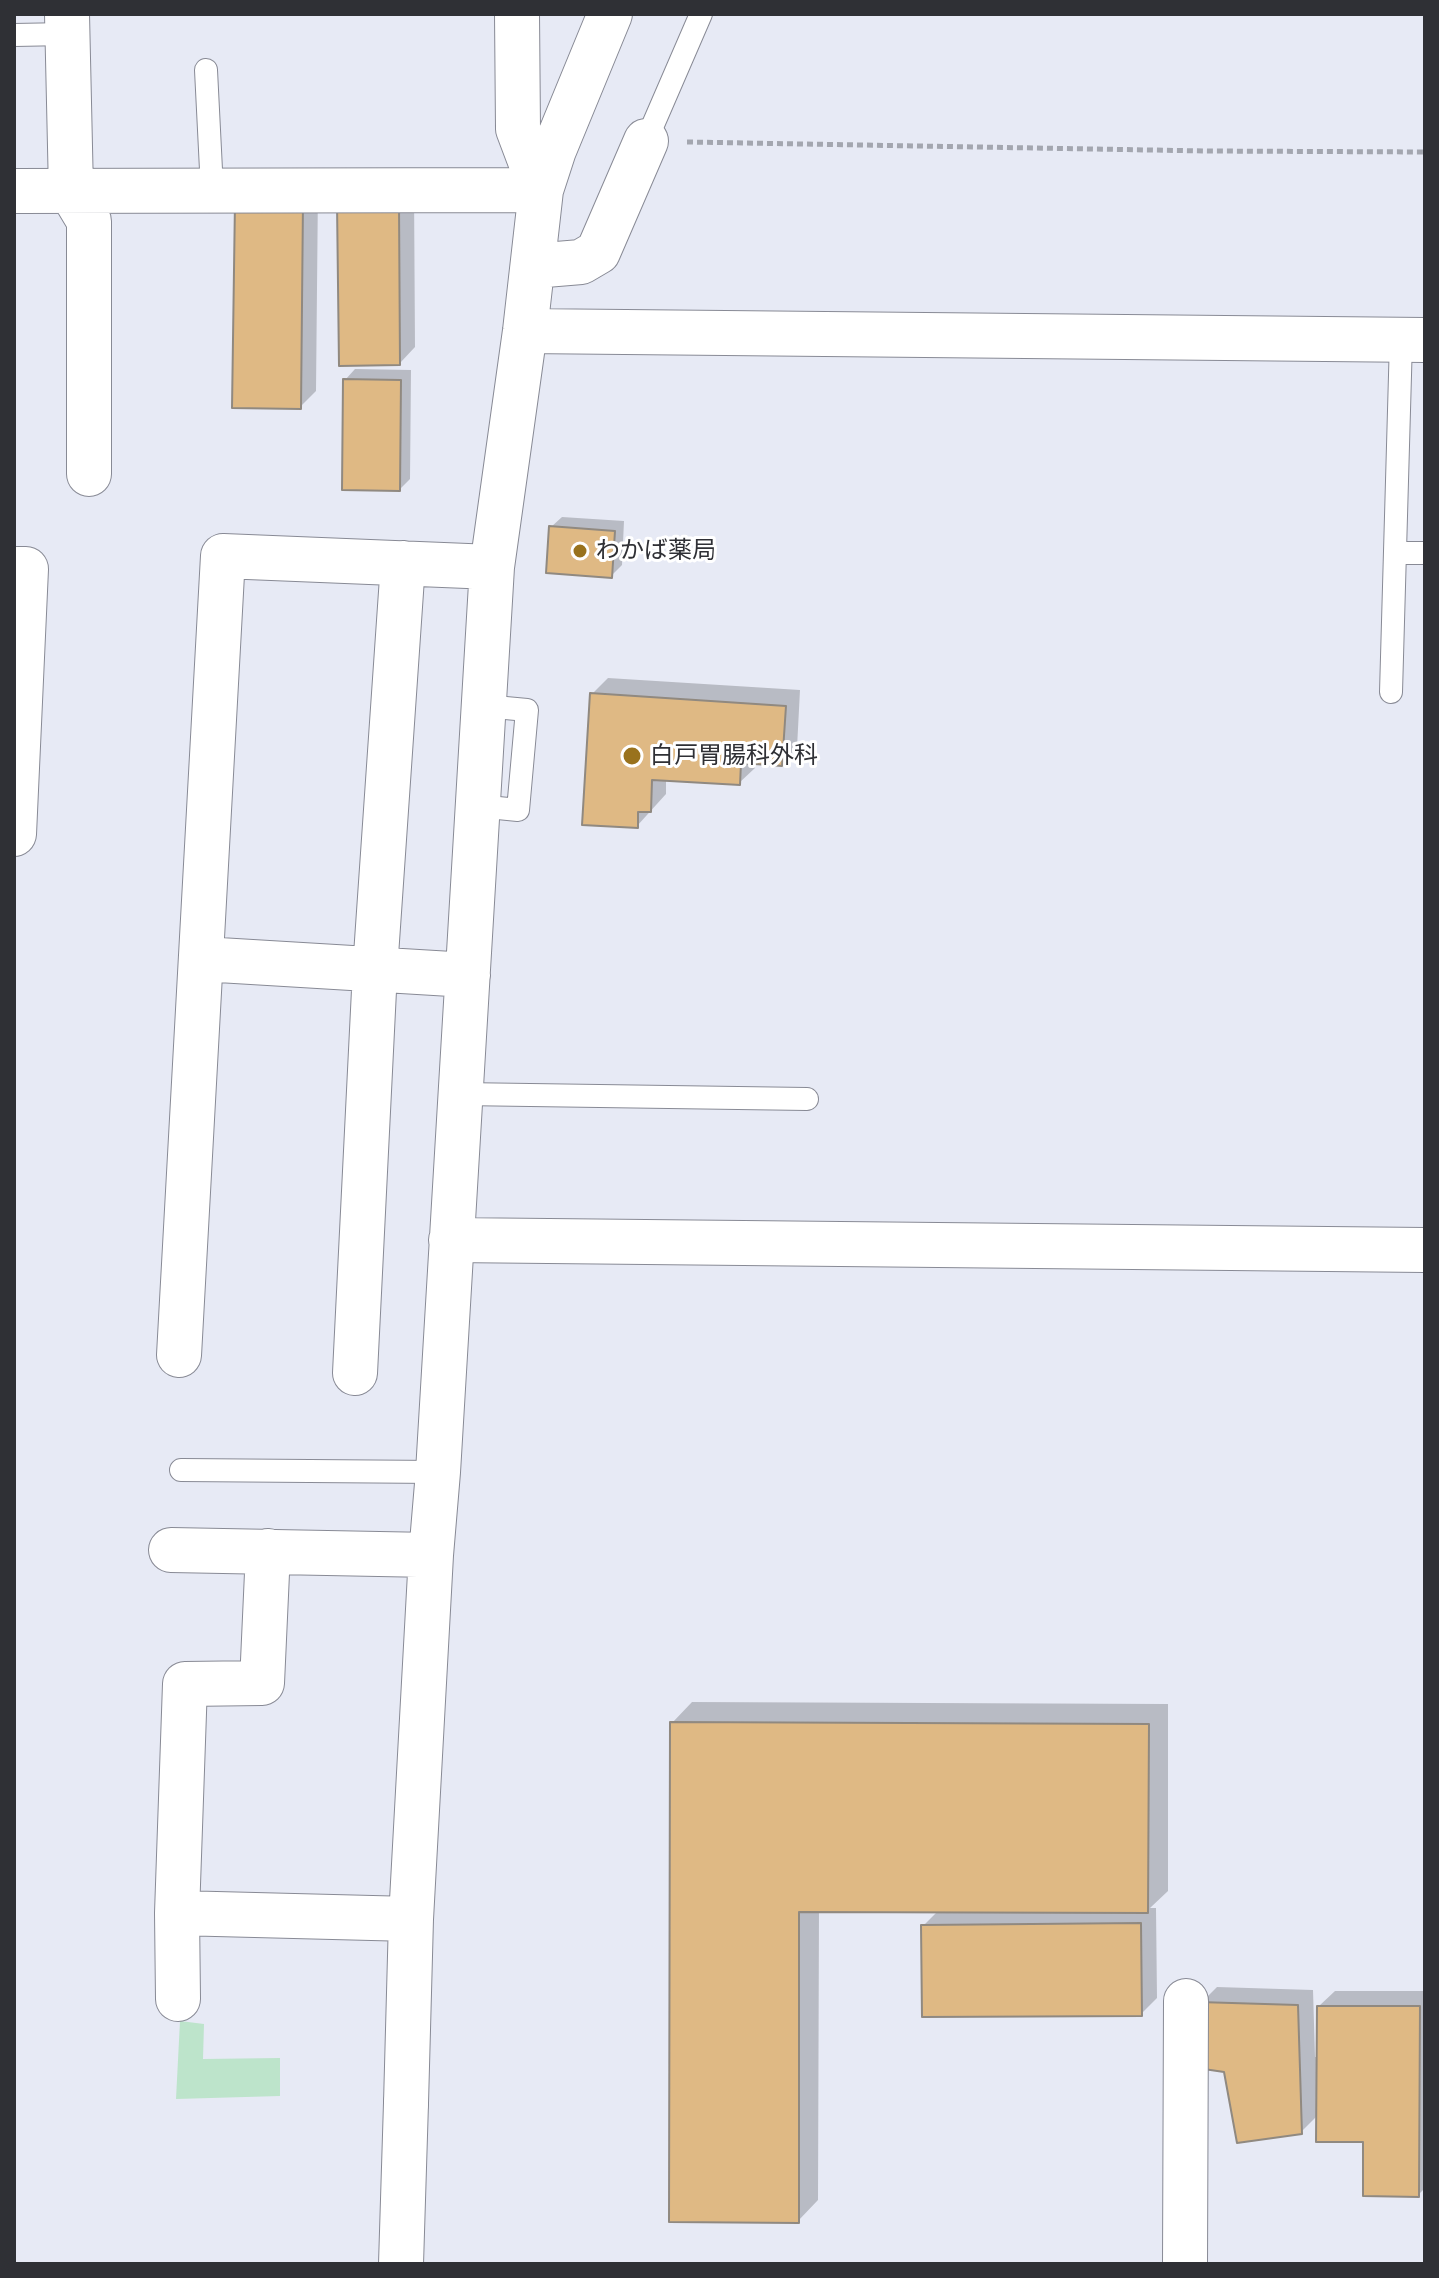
<!DOCTYPE html>
<html>
<head>
<meta charset="utf-8">
<style>
	body { margin:0 }
	#map { position:relative; width:1439px; height:2278px; overflow:hidden; background:#e7eaf5; font-family:"Fira Sans Condensed",sans-serif }
	canvas { display:block }
	.frame { position:absolute; inset:0; border:16px solid #2f3035; pointer-events:none }
</style>
</head>
<body>
<div id="map">
<canvas width="1439" height="2278"></canvas>
<div class="frame"></div>
</div>
<script>
const c = document.querySelector('canvas').getContext('2d');
c.lineJoin = 'round';
function paint(path, color) { c.fillStyle = color; c.fill(path, 'evenodd'); }
const poly = rows => new Path2D(rows.map(r => 'M' + r).join(''));
function stroke(path, color, width, dash) { c.strokeStyle = color; c.lineWidth = width; c.lineCap = dash ? 'butt' : 'round'; c.setLineDash(dash || []); c.stroke(path); }
function drawText(font, color, halo, rows, align = 'center') {
  c.font = font + ' "Fira Sans Condensed","Noto Sans JP",sans-serif'; c.lineWidth = 6; c.setLineDash([]); c.textBaseline = 'middle'; c.strokeStyle = halo; c.fillStyle = color; for (const [text, x, y, turn = 0] of rows) {
    c.save(); c.translate(x, y); c.rotate((+turn || 0) * Math.PI / 180); c.textAlign = isNaN(turn) ? turn : align; if (halo) c.strokeText(text, 0, 0); c.fillText(text, 0, 0); c.restore();
  }
}
const green = poly([
	[180,2021,204,2024,203,2059,280,2058,280,2096,176,2099]
]);
const shadow = poly([
	[318,187,316,391,300,407,237,202],
	[414,188,415,347,400,363,339,204],
	[355,369,411,370,410,479,400,489,345,380],
	[562,517,624,521,622,565,611,576,551,527],
	[608,678,800,690,797,748,782,764,755,762,755,768,739,783,666,779,666,794,637,826,592,694],
	[692,1702,1168,1704,1168,1891,1150,1908,1156,1908,1157,1998,1141,2014,923,1926,939,1910,819,1910,818,2200,798,2221,672,1723],
	[1217,1987,1313,1990,1315,2057,1319,2057,1319,2006,1335,1991,1425,1991,1425,2188,1418,2195,1365,2140,1318,2115,1301,2132,1226,2070,1201,2003]
]);
const building = poly([
	[235,201,303,202,301,409,232,408,235,201],
	[337,203,399,203,400,365,339,366,337,203],
	[343,379,401,380,400,491,342,490,343,379],
	[549,526,615,531,612,578,546,573,549,526],
	[590,693,786,706,782,766,741,763,740,785,652,780,651,812,638,812,638,828,582,825,590,693],
	[670,1722,1149,1724,1148,1913,799,1912,799,2223,669,2222,670,1722],
	[1141,1923,1142,2016,922,2017,921,1925,1141,1923],
	[1199,2002,1298,2005,1302,2134,1237,2143,1224,2072,1197,2068,1199,2002],
	[1317,2006,1420,2006,1419,2197,1363,2196,1363,2142,1316,2142,1317,2006]
]);
const path = poly([
	[687,142,1208,151,1425,152]
]);
const service = poly([
	[14,35,67,34],
	[206,70,212,190],
	[646,141,701,14],
	[1395,553,1425,553],
	[1391,692,1401,340],
	[478,806,518,810,527,710,484,706],
	[461,1094,807,1099],
	[181,1470,438,1472]
]);
const minor = poly([
	[67,14,71,191,89,221,89,474],
	[14,191,541,190,518,129,517,14],
	[533,266,581,262,598,252,646,141],
	[525,331,1425,340],
	[14,569,26,569,14,834],
	[202,959,468,975],
	[451,1240,1425,1250],
	[179,1355,223,556,492,567],
	[355,1373,375,970,403,563],
	[171,1550,431,1555],
	[177,1913,411,1919],
	[178,1999,177,1913,185,1684,262,1683,268,1551],
	[406,2103,411,1919,431,1555,438,1472,492,567,525,331,541,190,554,150,610,14],
	[1185,2264,1186,2001]
]);
const tertiary = poly([
	[401,2264,406,2103]
]);
const markers = [
	[580,551,8,"#99721d"],
	[632,756,10,"#99721d"]
];
const poiNames = [
	["わかば薬局",596,551],
	["白戸胃腸科外科",650,756]
];
paint(green, '#bde4cb');
paint(shadow, '#0003');
paint(building, '#dfb984');
stroke(building, '#908980', 2);
stroke(service, '#888a95', 24);
stroke(minor, '#888a95', 46);
stroke(tertiary, '#888a95', 46);
stroke(path, '#a3a6af', 5, [6, 4]);
stroke(service, '#fff', 22);
stroke(minor, '#fff', 44);
stroke(tertiary, '#fff', 44);
for (const [x, y, r, color] of markers) { const dot = new Path2D(); dot.arc(x, y, r, 0, 2 * Math.PI); c.fillStyle = color; c.fill(dot); stroke(dot, '#fff', 3); }
drawText('24px', '#2f3035', '#fff', poiNames, 'left');
</script>
</body>
</html>
